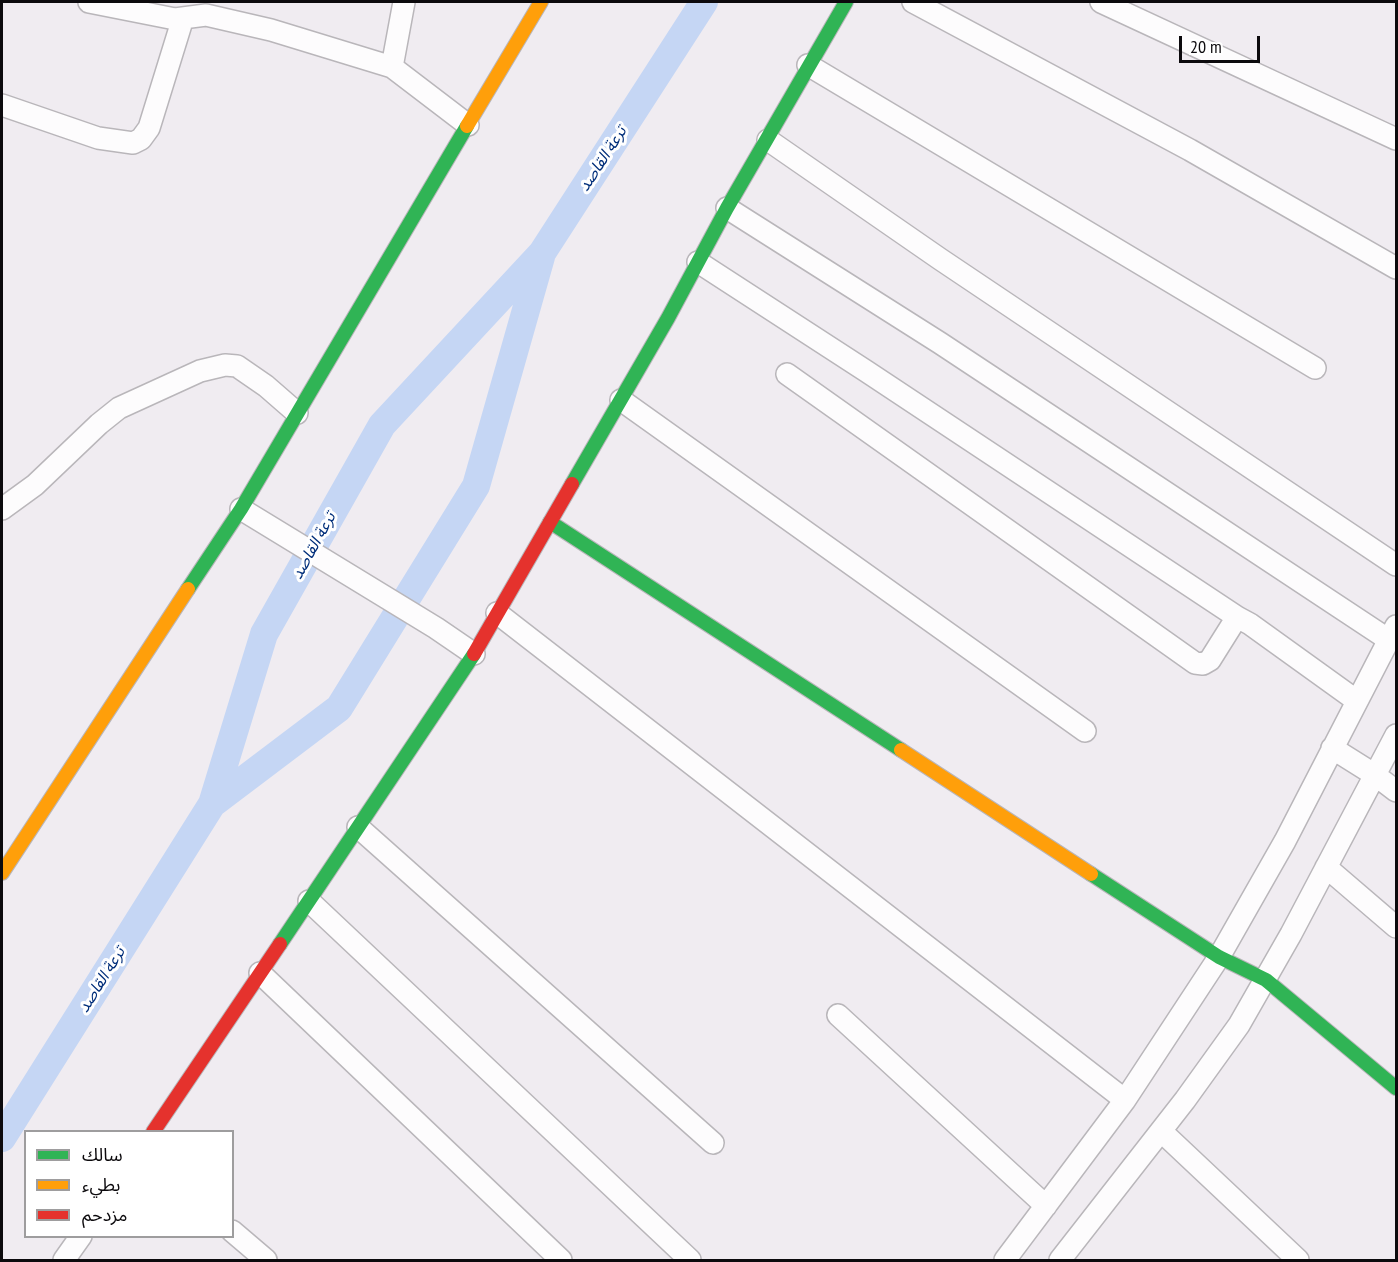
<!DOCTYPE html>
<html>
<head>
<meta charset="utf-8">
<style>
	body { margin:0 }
	#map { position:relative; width:1398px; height:1262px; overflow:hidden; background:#f0ecf1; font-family:"PT Sans Narrow","Noto Sans Arabic",sans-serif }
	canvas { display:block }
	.frame { position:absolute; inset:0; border:3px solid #0c0a0d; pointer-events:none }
	.legend { position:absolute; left:24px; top:1130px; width:210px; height:108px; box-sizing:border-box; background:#fff; border:2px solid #9e9d9e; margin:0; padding:8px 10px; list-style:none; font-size:18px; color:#0c0a0d }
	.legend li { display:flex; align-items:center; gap:12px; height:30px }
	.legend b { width:30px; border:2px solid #9e9d9e }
	.scale { position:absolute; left:1179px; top:36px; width:81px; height:27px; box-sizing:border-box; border:3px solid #0c0a0d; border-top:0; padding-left:8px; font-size:18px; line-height:21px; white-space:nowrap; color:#0c0a0d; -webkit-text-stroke:4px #fff; paint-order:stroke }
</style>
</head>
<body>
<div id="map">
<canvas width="1398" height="1262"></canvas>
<div class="frame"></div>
<ul class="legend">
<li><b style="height:8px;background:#30b455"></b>سالك</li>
<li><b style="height:8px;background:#ff9f0a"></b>بطيء</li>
<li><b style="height:8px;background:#e5322d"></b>مزدحم</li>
</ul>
<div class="scale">20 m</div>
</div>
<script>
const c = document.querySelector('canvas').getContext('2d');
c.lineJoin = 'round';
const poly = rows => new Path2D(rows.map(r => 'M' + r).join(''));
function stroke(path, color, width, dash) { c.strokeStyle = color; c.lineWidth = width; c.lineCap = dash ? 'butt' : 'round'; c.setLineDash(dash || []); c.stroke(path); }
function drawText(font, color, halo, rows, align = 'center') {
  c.font = font + ' "PT Sans Narrow","Noto Sans Arabic",sans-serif'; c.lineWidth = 6; c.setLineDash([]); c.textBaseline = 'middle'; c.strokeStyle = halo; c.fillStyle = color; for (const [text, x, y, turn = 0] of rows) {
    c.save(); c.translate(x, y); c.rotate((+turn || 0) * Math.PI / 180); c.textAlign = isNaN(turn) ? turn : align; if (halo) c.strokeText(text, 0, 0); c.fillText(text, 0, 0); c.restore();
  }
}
const canal = poly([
	[212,804,339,708,476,486,541,257],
	[2,1138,212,804,264,634,382,425,542,253,704,2]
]);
const street = poly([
	[89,2,175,19,206,15,271,30,392,67],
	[404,2,392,67,468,125],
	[913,2,1190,150,1396,268],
	[1101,2,1396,139],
	[808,65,1315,368],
	[2,105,98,138,133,143,141,139,149,128,183,18],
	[768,140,940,259,1396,565],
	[727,208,940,343,1389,640],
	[698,262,866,371,1237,617,1250,624,1357,701],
	[787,374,1195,663,1203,664,1210,660,1237,617],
	[621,400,1085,731],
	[2,509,35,485,99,424,119,408,200,371,225,365,237,366,266,386,297,413],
	[241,509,436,628,474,654],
	[497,613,1125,1100],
	[1332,748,1375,775,1396,791],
	[358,827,713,1143],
	[1326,867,1396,927],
	[309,901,690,1260],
	[260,973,561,1260],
	[838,1015,1046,1206],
	[1161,1131,1298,1260],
	[232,1231,266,1260],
	[64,1260,81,1236],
	[1005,1260,1125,1100,1219,957,1285,841,1396,626],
	[1060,1260,1185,1100,1239,1025,1291,934,1396,735]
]);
const fast = poly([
	[572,484,668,318,727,208,846,2],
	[550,522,901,750],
	[188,589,241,509,467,126],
	[1091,874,1219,957,1266,980,1396,1088],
	[280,944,474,654]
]);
const slow = poly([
	[467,126,541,2],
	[901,750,1091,874],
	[2,873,188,589]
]);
const jam = poly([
	[474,654,572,484],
	[153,1132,280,944]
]);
const waterNames = [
	["ترعة القاصد",603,159,-57],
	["ترعة القاصد",314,546,-61],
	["ترعة القاصد",102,980,-58]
];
stroke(canal, '#c5d6f4', 28);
stroke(street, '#b9b6ba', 24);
stroke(fast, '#b9b6ba', 16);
stroke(slow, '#b9b6ba', 16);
stroke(jam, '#b9b6ba', 16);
stroke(street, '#fdfcfd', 21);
stroke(fast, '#30b455', 14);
stroke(slow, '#ff9f0a', 14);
stroke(jam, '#e5322d', 14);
drawText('italic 16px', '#002e7a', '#fff', waterNames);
</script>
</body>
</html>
